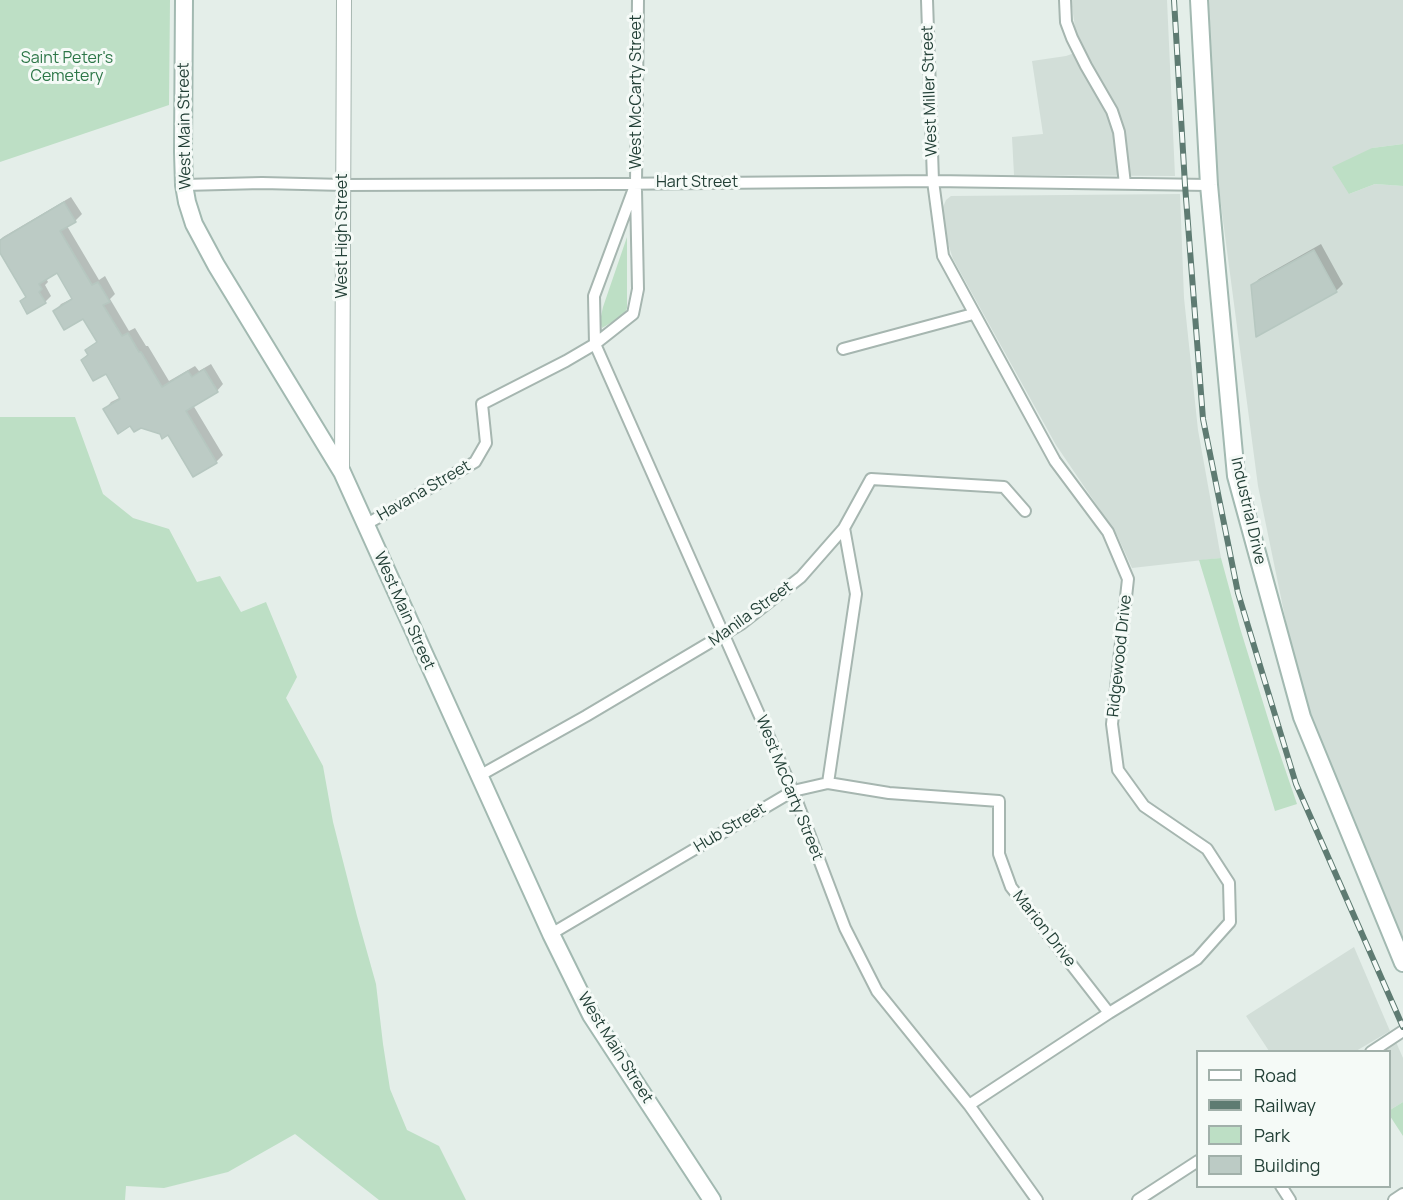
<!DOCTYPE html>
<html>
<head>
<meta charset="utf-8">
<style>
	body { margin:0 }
	#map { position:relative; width:1403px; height:1200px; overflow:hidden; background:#e4eee9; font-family:Manrope,sans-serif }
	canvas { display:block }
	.legend { position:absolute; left:1196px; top:1050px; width:195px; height:138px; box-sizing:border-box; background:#f5faf7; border:2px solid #a1b0aa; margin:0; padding:8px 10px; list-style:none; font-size:18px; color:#234037 }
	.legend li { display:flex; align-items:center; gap:12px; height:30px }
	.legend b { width:30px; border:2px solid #a1b0aa }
</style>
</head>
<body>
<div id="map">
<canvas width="1403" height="1200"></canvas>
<ul class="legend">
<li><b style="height:8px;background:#fff"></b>Road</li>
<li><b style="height:8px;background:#5e7b72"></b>Railway</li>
<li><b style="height:16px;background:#bddfc5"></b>Park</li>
<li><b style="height:16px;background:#bccbc5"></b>Building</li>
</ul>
</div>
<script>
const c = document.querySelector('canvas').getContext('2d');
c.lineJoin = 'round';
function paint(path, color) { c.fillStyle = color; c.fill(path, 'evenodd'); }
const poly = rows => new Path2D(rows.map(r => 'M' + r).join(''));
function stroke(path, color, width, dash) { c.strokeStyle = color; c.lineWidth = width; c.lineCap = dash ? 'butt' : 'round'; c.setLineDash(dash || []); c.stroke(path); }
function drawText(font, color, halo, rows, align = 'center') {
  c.font = font + ' Manrope,sans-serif'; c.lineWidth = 6; c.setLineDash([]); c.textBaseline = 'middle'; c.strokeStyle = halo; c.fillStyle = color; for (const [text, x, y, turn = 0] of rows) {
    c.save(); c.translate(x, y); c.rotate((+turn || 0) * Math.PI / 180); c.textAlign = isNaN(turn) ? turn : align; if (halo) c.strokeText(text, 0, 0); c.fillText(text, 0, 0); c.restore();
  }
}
const built = poly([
	[1071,0,1167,0,1175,176,1014,175,1012,137,1043,134,1032,61,1066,56,1083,50,1076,34],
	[1207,0,1403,0,1403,144,1372,148,1349,194,1375,184,1403,186,1403,943,1335,784,1300,690,1258,486,1217,175],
	[1180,194,1184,298,1198,430,1221,558,1132,568,1117,535,1056,445,953,259,945,234,943,207,946,200,951,196],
	[1354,947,1390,1031,1356,1051,1269,1051,1246,1016],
	[1396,1042,1403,1058,1403,1102,1390,1110,1390,1052,1382,1052]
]);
const green = poly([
	[0,0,170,0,169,105,0,162],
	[1403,144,1403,186,1375,184,1349,194,1332,167,1372,148],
	[627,237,627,308,624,315,602,328,600,321,603,307],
	[0,417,75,417,103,494,133,518,169,529,197,582,220,576,241,612,266,602,297,677,286,698,323,766,333,822,357,916,376,984,383,1044,390,1089,407,1130,439,1146,466,1200,379,1200,295,1134,228,1172,164,1188,126,1186,125,1200,0,1200],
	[1221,558,1240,628,1270,725,1297,804,1275,811,1199,560],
	[1403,1102,1403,1136,1390,1116,1390,1110]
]);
const shadow = poly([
	[71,197,82,214,75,221,67,226,99,280,105,276,115,294,110,299,129,331,135,328,146,346,148,346,169,381,195,366,199,371,211,364,223,384,217,391,193,405,223,455,217,461,193,475,168,433,131,424,105,409,111,402,121,397,106,372,82,360,89,353,87,350,98,341,84,317,55,311,61,304,73,298,58,271,46,278,48,282,45,285,51,296,45,302,27,296,0,250,0,240,3,237],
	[1321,244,1343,284,1336,291,1257,335,1252,286,1259,279]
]);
const building = poly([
	[64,202,76,222,60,231,92,285,98,282,110,302,103,305,122,336,128,333,139,352,141,352,162,387,188,371,192,377,204,369,218,392,186,411,217,463,193,477,168,435,162,439,160,434,141,428,134,432,130,426,118,434,103,409,120,399,106,374,93,381,81,360,88,355,85,350,97,342,83,319,64,330,53,311,72,299,57,273,39,284,42,289,39,292,46,303,27,314,20,301,26,297,0,253,0,240,64,202],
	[1314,250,1337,292,1256,337,1251,285,1314,250]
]);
const minor = poly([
	[638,0,636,183,594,296,595,344,793,791,845,928,877,991,969,1105,1037,1200],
	[927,0,933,181,943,256,1055,461,1108,532,1128,579,1112,724,1118,770,1144,806,1207,849,1229,883,1230,922,1197,959,1109,1013,969,1105],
	[1065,0,1066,22,1072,38,1086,66,1112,111,1119,132,1125,184],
	[184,185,262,183,344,185,604,184,933,181,1209,185],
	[843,349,973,314],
	[365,525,475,462,486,443,482,404,566,361,595,344,633,314,638,289,636,190],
	[479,776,586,716,741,624,801,577,844,528,871,479,1004,487,1025,511],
	[828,783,856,594,844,528],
	[551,934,793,791,828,783,889,793,999,801,999,854,1011,887,1109,1013],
	[1371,1052,1403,1031],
	[1281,1186,1290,1200],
	[1138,1200,1198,1161],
	[1394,1200,1403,1194]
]);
const tertiary = poly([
	[342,472,344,0]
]);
const secondary = poly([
	[184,0,183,152,184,185,187,202,194,224,216,265,342,472,551,934,591,1015,712,1200],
	[1199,0,1209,185,1236,476,1302,717,1403,963]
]);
const rail = poly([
	[1174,0,1185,185,1203,419,1238,593,1296,784,1403,1027]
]);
const parkNames = [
	["Saint Peter's",67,59],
	["Cemetery",67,77]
];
const streetNames = [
	["West Miller Street",930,91,-92],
	["West McCarty Street",637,92,-90],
	["West Main Street",185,126,-91],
	["Hart Street",697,183],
	["West High Street",343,236,-90],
	["Havana Street",424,491,-30],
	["Industrial Drive",1248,511,77],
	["West Main Street",404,611,66],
	["Manila Street",751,614,-36],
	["Ridgewood Drive",1120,656,-84],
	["West McCarty Street",789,788,68],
	["Hub Street",730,828,-31],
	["Marion Drive",1044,929,52],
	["West Main Street",615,1048,58]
];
paint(built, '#d2ded8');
paint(green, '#bddfc5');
paint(shadow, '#0003');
paint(building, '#bccbc5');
stroke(building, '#b6c7c0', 1.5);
stroke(minor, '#a6b6b0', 14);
stroke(tertiary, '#a6b6b0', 16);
stroke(secondary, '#a2b9b1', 20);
stroke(minor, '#fff', 10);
stroke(tertiary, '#fff', 14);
stroke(secondary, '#fff', 16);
stroke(rail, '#5e7b72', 6);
stroke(rail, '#f5faf7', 4, [11]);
drawText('16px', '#2d7748', '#f5faf7', parkNames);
drawText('16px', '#234037', '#f5faf7', streetNames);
</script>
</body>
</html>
